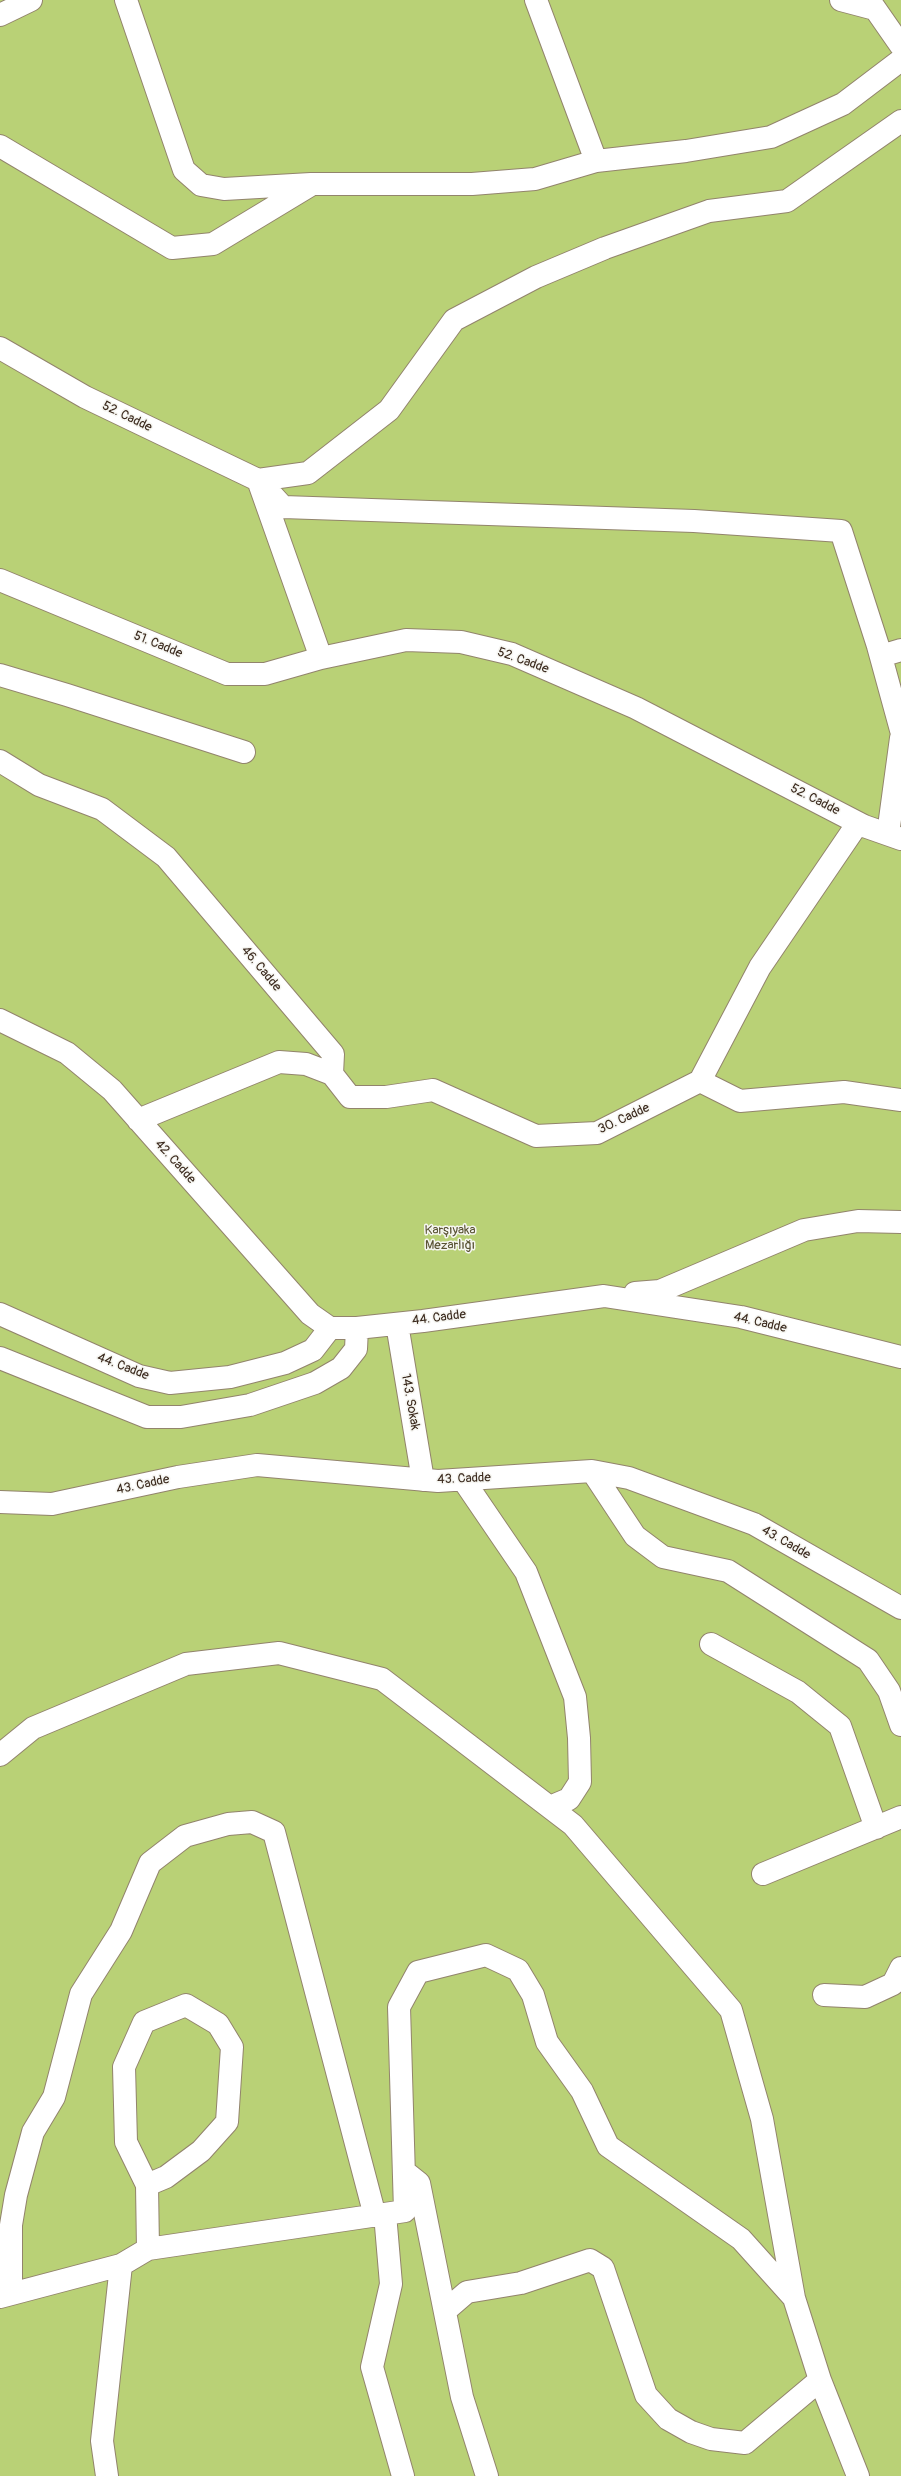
<!DOCTYPE html>
<html>
<head>
<meta charset="utf-8">
<style>
	body { margin:0 }
	canvas { display:block; background:#eaddba }
</style>
</head>
<body>
<canvas width="901" height="2476"></canvas>
<script>
const c = document.querySelector('canvas').getContext('2d');
c.lineJoin = 'round';
function paint(path, color) { c.fillStyle = color; c.fill(path, 'evenodd'); }
const poly = rows => new Path2D(rows.map(r => 'M' + r).join(''));
function stroke(path, color, width, dash) { c.strokeStyle = color; c.lineWidth = width; c.lineCap = dash ? 'butt' : 'round'; c.setLineDash(dash || []); c.stroke(path); }
function drawText(font, color, halo, rows, align = 'center') {
  c.font = font + ' Pangolin,sans-serif'; c.lineWidth = 3; c.setLineDash([]); c.textBaseline = 'middle'; c.strokeStyle = halo; c.fillStyle = color; for (const [text, x, y, turn = 0] of rows) {
    c.save(); c.translate(x, y); c.rotate((+turn || 0) * Math.PI / 180); c.textAlign = isNaN(turn) ? turn : align; if (halo) c.strokeText(text, 0, 0); c.fillText(text, 0, 0); c.restore();
  }
}
const green = poly([
	[0,0,901,0,901,2476,0,2476]
]);
const minor = poly([
	[126,0,184,170,201,185,224,189,311,184,472,184,535,179,596,161,686,151,771,137,843,104,901,60],
	[536,0,596,161],
	[841,0,875,9],
	[869,0,901,46],
	[0,15,31,0],
	[0,146,172,248,213,244,309,186],
	[0,348,85,397,258,480,321,658,406,640,461,642,512,654,636,708,864,826,901,839],
	[258,480,308,473,389,410,454,320,536,277,605,248,709,211,787,201,901,121],
	[263,485,283,507,694,521,841,531,878,646,901,730],
	[0,580,227,674,265,674,321,658],
	[881,656,901,650],
	[0,675,67,695,244,752],
	[0,761,39,785,102,809,166,857,333,1054,332,1074,306,1064,279,1062,138,1120],
	[888,834,901,738],
	[0,1020,67,1053,112,1090,310,1314,330,1328],
	[332,1074,350,1097,386,1097,433,1090,536,1136,597,1133,700,1081,740,1101,844,1092,901,1100],
	[700,1081,760,967,858,823],
	[635,1293,660,1291,804,1230,858,1221,901,1222],
	[0,1314,139,1376,170,1383,230,1377,285,1363,313,1350,330,1328],
	[397,1324,423,1480],
	[330,1328,357,1328,423,1321,604,1296,741,1317,901,1357],
	[0,1358,147,1417,181,1417,250,1405,315,1383,341,1368,356,1349,357,1328],
	[592,1471,635,1536,663,1557,728,1571,868,1660,889,1691,901,1725],
	[464,1481,526,1572,575,1697,579,1738,580,1782,569,1799,550,1807],
	[0,1502,52,1504,178,1477,257,1465,438,1481,592,1471,629,1478,754,1524,901,1608],
	[711,1644,798,1692,840,1726,876,1828],
	[0,1755,33,1728,186,1664,279,1653,382,1679,573,1825,731,2010,762,2119,794,2298,820,2380,858,2476],
	[763,1874,901,1817],
	[824,1995,865,1997,893,1984,901,1968],
	[404,2171,419,2183,462,2397,487,2476],
	[147,2185,166,2177,201,2151,227,2122,232,2047,218,2024,186,2005,144,2022,124,2067,126,2142,147,2185,148,2249],
	[385,2214,391,2284,372,2367,403,2476],
	[11,2292,11,2225,16,2195,33,2132,54,2097,81,1994,121,1931,150,1863,185,1836,228,1824,252,1822,274,1832,375,2216],
	[0,2297,121,2265],
	[445,2311,467,2292,521,2283,590,2260,603,2268,646,2395,668,2419,691,2432,711,2439,745,2443,820,2380],
	[107,2476,102,2441,121,2265,148,2249,405,2211,399,2007,418,1972,486,1955,518,1970,533,1995,547,2042,582,2091,608,2146,741,2239,794,2298]
]);
const streetNames = [
	["52. Cadde",127,417,26],
	["51. Cadde",158,645,22],
	["52. Cadde",523,661,20],
	["52. Cadde",815,800,27],
	["46. Cadde",261,969,50],
	["30. Cadde",624,1119,-25],
	["42. Cadde",175,1162,48],
	["44. Cadde",439,1318,-7],
	["44. Cadde",760,1323,13],
	["44. Cadde",123,1367,21],
	["143. Sokak",410,1402,80],
	["43. Cadde",464,1479,-2],
	["43. Cadde",143,1485,-12],
	["43. Cadde",786,1543,30]
];
const parkNames = [
	["Karşıyaka",450,1231],
	["Mezarlığı",450,1246]
];
paint(green, '#b9d176');
stroke(minor, '#92846c', 24);
stroke(minor, '#fff', 22);
drawText('13px', '#3b2a1e', '#f6f6f2', streetNames);
drawText('13px', '#5a5434', '#f6f6f2', parkNames);
</script>
</body>
</html>
